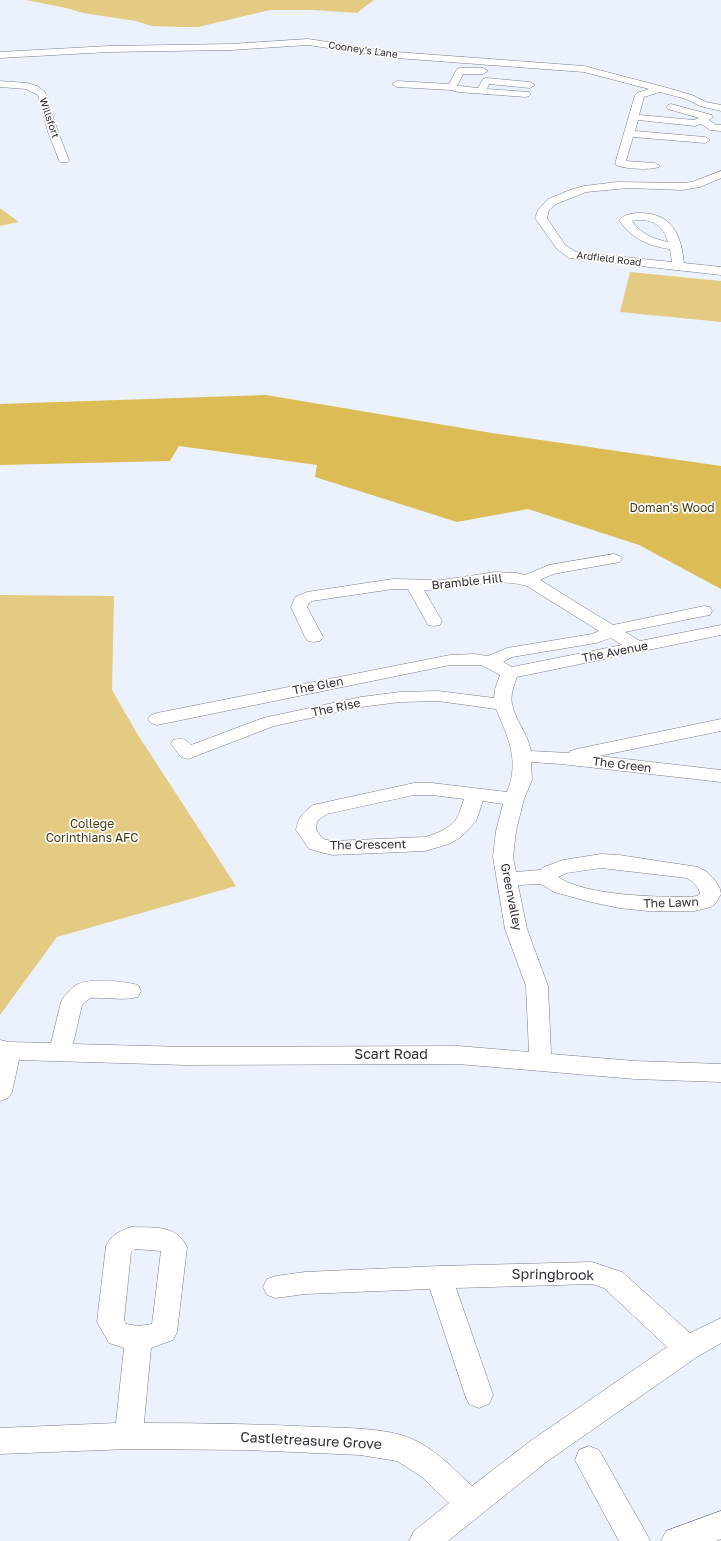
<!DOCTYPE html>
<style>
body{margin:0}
canvas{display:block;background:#ebf1fd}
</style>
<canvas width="721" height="1541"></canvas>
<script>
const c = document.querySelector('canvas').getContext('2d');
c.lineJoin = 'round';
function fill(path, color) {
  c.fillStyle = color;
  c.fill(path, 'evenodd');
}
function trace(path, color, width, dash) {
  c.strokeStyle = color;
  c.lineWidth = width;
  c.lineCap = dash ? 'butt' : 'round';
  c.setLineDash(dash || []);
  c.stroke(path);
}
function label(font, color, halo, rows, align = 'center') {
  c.font = font + ' "Golos Text",sans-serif';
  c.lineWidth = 3.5;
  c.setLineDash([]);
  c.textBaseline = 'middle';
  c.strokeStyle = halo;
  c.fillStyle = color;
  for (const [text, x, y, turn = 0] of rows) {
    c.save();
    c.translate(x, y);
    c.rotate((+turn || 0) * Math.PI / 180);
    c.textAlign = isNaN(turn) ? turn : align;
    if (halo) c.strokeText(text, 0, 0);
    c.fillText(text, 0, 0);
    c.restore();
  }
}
const green = new Path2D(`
 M 26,0 L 374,0 L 357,13 L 313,10 L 270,10 L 198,27 L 179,27 L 151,26 L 136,21 L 83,13 L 66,8 Z
 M 0,208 L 19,222 L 0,226 Z
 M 630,272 L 721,281 L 721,322 L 620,312 Z
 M 0,595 L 114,596 L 112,690 L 138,735 L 236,886 L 57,937 L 0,1015 Z`);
const forest = new Path2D(`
 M 266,395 L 492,433 L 721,466 L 721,589 L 639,545 L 528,509 L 457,522 L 315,477 L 317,465 L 179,446 L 170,461 L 0,465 L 0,404 Z`);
const minor = new Path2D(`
 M 308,39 L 396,52 L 584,66 L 664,87 L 692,95 L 706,102 L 721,105 L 721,111 L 700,106 L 686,99 L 660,92 L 644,97 L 639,115 L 694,120 L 699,118 L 668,109 L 666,107 L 668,105 L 671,104 L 712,115 L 713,117 L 709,120 L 716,125 L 721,125 L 721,131 L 710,130 L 701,124 L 695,126 L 638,120 L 635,131 L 705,137 L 710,140 L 705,143 L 633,137 L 626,161 L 655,163 L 660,166 C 656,171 619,169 615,164 L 635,95 L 637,93 L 649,89 L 584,72 L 396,58 L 308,45 L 231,50 L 109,52 L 0,58 L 0,52 L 109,46 L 231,44 Z
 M 460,68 L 483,68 L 488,71 L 483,74 L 463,74 L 457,86 L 459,86 L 478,88 L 483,79 L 486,78 L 530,82 L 535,85 L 530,88 L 489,84 L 487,89 L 529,92 L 531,94 L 529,96 L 526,97 L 458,92 L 451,90 L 397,87 L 392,84 L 397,81 L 449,84 L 457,69 Z
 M 0,81 L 27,83 L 37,86 L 45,92 L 58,132 L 69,160 L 68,162 L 60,162 L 59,160 L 48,132 L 38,95 L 26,89 L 0,87 Z
 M 721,171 L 721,178 L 700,187 L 682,190 L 628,188 L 586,192 L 556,204 L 549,210 L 547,218 L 565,245 L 576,252 L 672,262 L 670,249 C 648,246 632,239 619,220 C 623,215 633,213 639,213 C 673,213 681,235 684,263 L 721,267 L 721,275 L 569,258 L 557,249 L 535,218 L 538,210 L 548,199 L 570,190 L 584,186 L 617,182 L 682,183 L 692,182 ZM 636,220 C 653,219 663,225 668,242 C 654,239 640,234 632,221 Z
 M 614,554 L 620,556 L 622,559 L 620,562 L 553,574 L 540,580 L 613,625 L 704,606 L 710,607 L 712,611 L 710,615 L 704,616 L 625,632 L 640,641 L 721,625 L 721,635 L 517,677 C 514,685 510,695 512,704 C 515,720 528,734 531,751 L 569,753 L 570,751 L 577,749 L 721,719 L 721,731 L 599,756 L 721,770 L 721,782 L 561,764 L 531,762 L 532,780 L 524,799 L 516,831 L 513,857 L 516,872 L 540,870 L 544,867 L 563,860 L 601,854 L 619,855 L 698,867 L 707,872 L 715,880 L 720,889 L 721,894 L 716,903 L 711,907 L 694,911 L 648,911 L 619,908 L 591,902 L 554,892 L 541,884 L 518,885 L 527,929 L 548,986 L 551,1054 L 635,1061 L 721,1064 L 721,1082 L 635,1079 L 458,1064 L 186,1065 L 19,1060 L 12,1092 L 8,1098 L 0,1101 L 0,1040 L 9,1042 L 51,1043 L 61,1002 C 64,996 71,987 78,984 C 92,978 123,981 138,985 L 141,991 L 138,997 C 123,1001 105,997 90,998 L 82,1005 L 73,1044 L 186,1047 L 458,1046 L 529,1052 L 526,986 L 505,929 L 493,857 L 496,831 L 503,804 L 483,801 L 476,821 L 461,837 L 449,844 L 425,851 L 332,855 L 309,849 L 296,830 C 299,816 302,814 313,805 L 414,783 L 432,783 L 507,792 C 520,761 508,737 496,709 L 438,701 L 400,702 L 361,707 L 274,726 L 188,759 L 181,757 L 171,744 L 173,740 C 182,738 186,739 191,745 L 263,718 L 361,697 L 400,692 L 438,691 L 494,698 L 495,689 L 500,675 L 481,665 L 450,665 L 157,725 L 151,723 L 148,719 L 151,715 L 157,713 L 450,655 L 474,654 L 488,656 L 507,648 L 592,634 L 599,631 L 527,586 C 494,576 459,590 424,590 L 442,621 L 440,625 L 434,626 L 428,625 L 408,589 L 393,589 L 312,601 L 309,603 L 307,607 L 323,637 L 320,641 L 314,642 L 308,641 L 305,637 L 291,607 L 295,597 L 307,592 L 393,579 L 442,580 L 495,572 L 517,573 L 525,575 L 549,565 ZM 611,638 L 622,645 L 512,667 L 503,662 L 512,657 L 596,643 ZM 414,795 L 432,795 L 464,799 C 462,805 460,812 457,818 C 451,828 436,834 425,837 L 332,841 L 323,839 L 316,830 L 317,821 L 327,814 ZM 601,868 L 687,878 C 693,882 699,886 700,894 L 697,896 L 690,897 C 657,897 586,896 558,877 L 567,873 Z
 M 131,1227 C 153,1228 176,1224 187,1247 L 177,1332 L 173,1340 L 151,1348 L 144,1423 C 203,1423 261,1424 320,1427 C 347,1428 385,1428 410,1438 C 434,1448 453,1468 472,1486 L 529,1442 L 667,1347 L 604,1288 L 592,1284 L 456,1288 L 493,1395 L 489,1404 L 479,1408 L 469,1404 L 465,1395 L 430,1289 L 305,1294 L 276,1298 L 267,1295 L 263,1287 L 267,1279 L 276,1276 L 305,1272 L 439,1266 L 592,1262 L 622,1272 L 690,1333 L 721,1318 L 721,1343 L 697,1357 L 549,1460 L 448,1541 L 409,1541 L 414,1531 L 449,1503 L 422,1477 L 397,1461 L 360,1455 L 247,1450 L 129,1449 L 0,1454 L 0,1428 L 116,1423 L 124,1348 L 109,1343 L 97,1322 L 106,1246 C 111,1235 120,1231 131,1227 ZM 135,1249 L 161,1251 L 152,1324 L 139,1326 L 126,1324 L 124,1320 L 131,1252 Z
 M 589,1446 L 599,1450 L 645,1531 L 650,1541 L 619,1541 L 575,1460 L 579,1450 Z
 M 721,1511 L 721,1539 L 716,1541 L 661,1541 L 666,1531 Z`);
const farStreetnames = [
 ["Cooney's Lane",363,50,8],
 ["Willsfort",49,118,71],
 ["Ardfield Road",609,259,7]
];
const parkNames = [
 ["Doman's Wood",672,508],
 ["College",92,824],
 ["Corinthians AFC",92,838]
];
const streetNames = [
 ["Bramble Hill",467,582,-6],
 ["The Avenue",615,652,-11],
 ["The Glen",318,686,-11],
 ["The Rise",336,708,-12],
 ["The Green",622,765,7],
 ["The Crescent",368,845,-1],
 ["Greenvalley",511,897,79],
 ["The Lawn",671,903,-2]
];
const nearStreetnames = [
 ["Scart Road",391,1055],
 ["Springbrook",553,1275,1],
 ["Castletreasure Grove",311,1441,3]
];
fill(green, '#e3cc81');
fill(forest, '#dcbd55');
trace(minor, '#777c87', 1);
fill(minor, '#fff');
label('10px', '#2b2e32', '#fefefe', farStreetnames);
label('12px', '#45390b', '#fefefe', parkNames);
label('12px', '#2b2e32', '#fefefe', streetNames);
label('14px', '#2b2e32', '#fefefe', nearStreetnames);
</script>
